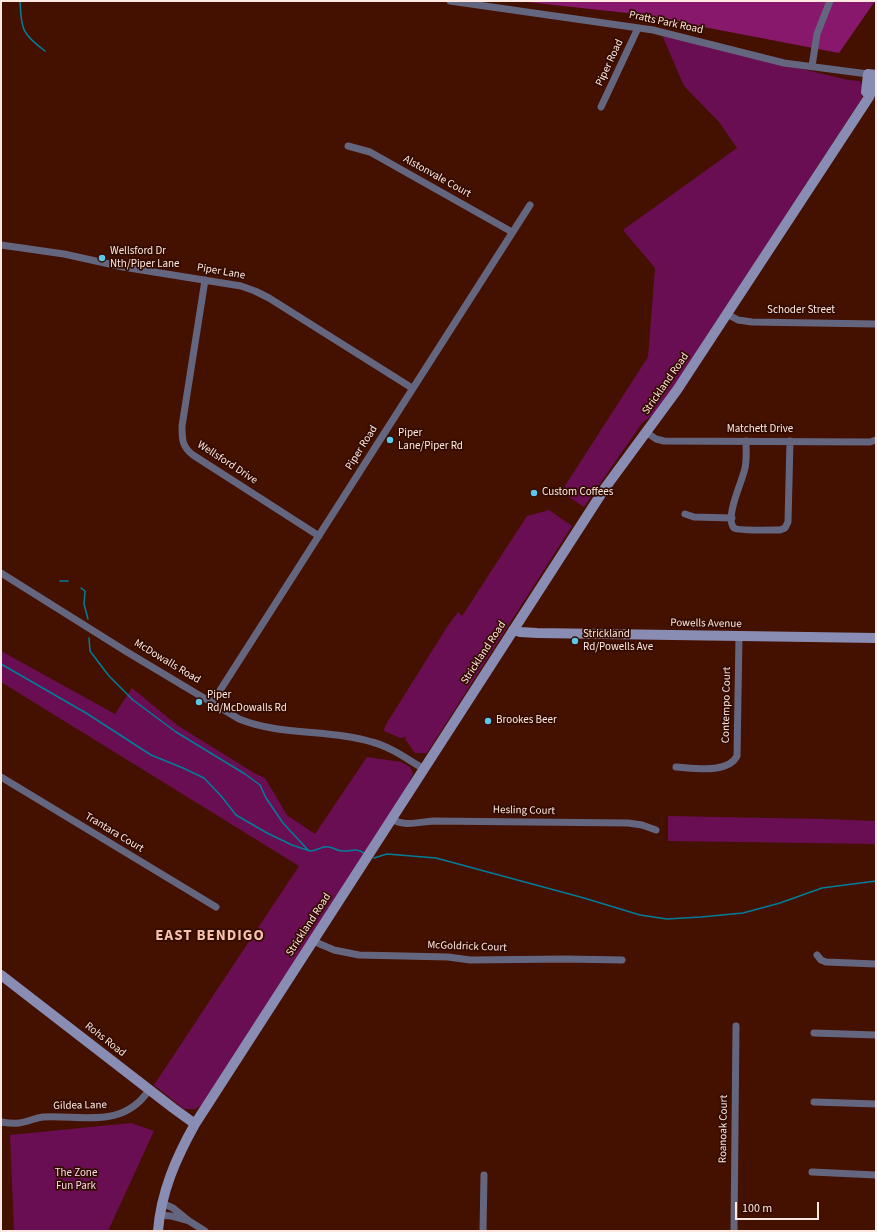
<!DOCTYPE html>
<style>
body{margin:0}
#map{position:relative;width:877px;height:1232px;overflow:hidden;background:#441000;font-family:"Source Sans 3",sans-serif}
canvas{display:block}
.frame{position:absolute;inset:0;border:2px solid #fee8e1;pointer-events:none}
.scale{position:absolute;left:735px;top:1202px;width:84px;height:18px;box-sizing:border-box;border:2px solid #fee8e1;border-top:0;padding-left:5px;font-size:12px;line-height:14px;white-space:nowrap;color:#fee8e1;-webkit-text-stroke:3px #330c00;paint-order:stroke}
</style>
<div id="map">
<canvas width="877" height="1232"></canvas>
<div class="frame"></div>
<div class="scale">100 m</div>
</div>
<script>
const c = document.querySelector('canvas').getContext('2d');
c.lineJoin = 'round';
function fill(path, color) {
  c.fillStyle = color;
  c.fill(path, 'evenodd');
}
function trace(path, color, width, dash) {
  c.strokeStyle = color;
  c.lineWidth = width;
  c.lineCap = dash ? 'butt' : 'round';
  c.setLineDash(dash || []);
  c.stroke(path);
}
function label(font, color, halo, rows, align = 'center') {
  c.font = font + ' "Source Sans 3",sans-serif';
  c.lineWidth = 3.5;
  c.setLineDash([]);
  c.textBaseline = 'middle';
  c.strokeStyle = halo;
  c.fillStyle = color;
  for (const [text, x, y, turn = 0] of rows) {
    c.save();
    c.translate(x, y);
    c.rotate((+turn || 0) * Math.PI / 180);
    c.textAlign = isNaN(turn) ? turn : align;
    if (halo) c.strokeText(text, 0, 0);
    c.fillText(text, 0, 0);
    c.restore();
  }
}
const green = new Path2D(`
 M 662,35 L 848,80 L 860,81 L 863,87 L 862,98 L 657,412 L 642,423 L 584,507 L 561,492 L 648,357 L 655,268 L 623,230 L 737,148 L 719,122 L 684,86 Z
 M 549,510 L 572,526 L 427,753 L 415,753 L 405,739 L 406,737 L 400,738 L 384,731 L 385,726 L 447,627 L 458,612 L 462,616 L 527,516 Z
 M 1,651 L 115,714 L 132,688 L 177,725 L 254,773 L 265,778 L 287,815 L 315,834 L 367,757 L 401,762 L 410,767 L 413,774 L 404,793 L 204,1103 L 196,1109 L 184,1109 L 154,1085 L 299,866 L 1,682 Z
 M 668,816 L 823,819 L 876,821 L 876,844 L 668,841 Z
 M 131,1123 L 154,1131 L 108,1231 L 14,1231 L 10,1135 Z`);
const forest = new Path2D(`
 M 518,1 L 875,1 L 839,53 L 636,14 Z`);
const stream = new Path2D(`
 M 20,1 C 21,29 22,34 45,51
 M 60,581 L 68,581
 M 81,588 L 85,591 L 84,604 L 88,619
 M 89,638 L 90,651 L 109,676 L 133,700 L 176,732 L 245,774 L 260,785 L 266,798 L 283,823 L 309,851 C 316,851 317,849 324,847 C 332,845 335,851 342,851 C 352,852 354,847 364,853
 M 1,664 L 86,713 L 151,755 L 183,768 L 204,778 L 222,797 L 236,815 L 267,833 L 292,845 L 307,850
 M 374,858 L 387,854 L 436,858 L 584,898 L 640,915 L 667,919 L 701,917 L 743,913 L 780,903 L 822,888 L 876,881`);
const street = new Path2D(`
 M 450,1 L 653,30 L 784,63 L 868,74
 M 812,66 L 817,34 L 830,1
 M 601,107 L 638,28
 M 348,146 L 370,152 L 512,232
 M 1,245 L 64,254 L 123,267 L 241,286 L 255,291 L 269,298 L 412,388
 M 205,280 L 182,426 C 182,439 182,447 193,455 L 319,536
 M 727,314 L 738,320 L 752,322 L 876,324
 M 646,432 L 656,439 L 664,441 L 870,442 L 876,440
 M 746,441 C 746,450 747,459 745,468 C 743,480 724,518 734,528 C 738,531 773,530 780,530 L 785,528 L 788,522 L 790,441
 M 685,514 L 694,517 L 732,518
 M 1,573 L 127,652 L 239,719 C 281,736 329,729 372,742 C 391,747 407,759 424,769
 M 212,703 L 530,205
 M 676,767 C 694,768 728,774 737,756 L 739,636
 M 1,777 L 216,907
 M 392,819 C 404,827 419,822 433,821 L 628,823 L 642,825 L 656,830
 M 313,941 L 334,950 L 359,955 L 448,957 L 470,960 L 566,959 L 622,960
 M 817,955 L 821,960 L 826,962 L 876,964
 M 814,1033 L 876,1035
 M 814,1102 L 876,1104
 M 1,1122 C 7,1123 13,1124 19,1123 C 27,1122 35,1118 43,1117 C 83,1115 123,1129 149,1090
 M 812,1172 L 876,1175
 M 162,1203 L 173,1208 L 189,1221 L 205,1231
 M 159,1215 L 171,1216 L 189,1221
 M 483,1231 L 484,1175
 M 734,1231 L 736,1026`);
const secondary = new Path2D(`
 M 866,92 L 868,74 L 876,75
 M 513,630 L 520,632 L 537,633 L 876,638
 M 1,975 L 173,1108 L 195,1124
 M 158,1231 C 161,1192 176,1158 195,1124 L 605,488 L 677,390 L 869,97 L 873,88 L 875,75`);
const markers = [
 [102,258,4,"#5cc7e8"],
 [390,440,4,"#5cc7e8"],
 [534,493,4,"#5cc7e8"],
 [575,641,4,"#5cc7e8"],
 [199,702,4,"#5cc7e8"],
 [488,721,4,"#5cc7e8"]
];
const streetNames = [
 ["Pratts Park Road",666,23,12],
 ["Piper Road",610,63,-65],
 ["Alstonvale Court",437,177,29],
 ["Piper Lane",221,272,10],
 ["Schoder Street",801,311],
 ["Strickland Road",666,384,-55],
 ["Matchett Drive",760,430],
 ["Piper Road",362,448,-58],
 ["Wellsford Drive",227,463,33],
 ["Powells Avenue",706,624,1],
 ["Strickland Road",484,653,-57],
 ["McDowalls Road",167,662,31],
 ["Contempo Court",727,705,-89],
 ["Hesling Court",524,811,1],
 ["Trantara Court",114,833,31],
 ["Strickland Road",309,925,-57],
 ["McGoldrick Court",467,947,2],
 ["Rohs Road",105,1040,38],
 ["Gildea Lane",80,1106,-1],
 ["Roanoak Court",724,1129,-89]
];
const poiNames = [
 ["Wellsford Dr",110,252],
 ["Nth/Piper Lane",110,265],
 ["Piper",398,434],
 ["Lane/Piper Rd",398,447],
 ["Custom Coffees",542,493],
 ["Strickland",583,635],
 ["Rd/Powells Ave",583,648],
 ["Piper",207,696],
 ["Rd/McDowalls Rd",207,709],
 ["Brookes Beer",496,721]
];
const parkNames = [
 ["The Zone",76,1174],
 ["Fun Park",76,1187]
];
const districtNames = [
 ["EAST BENDIGO",210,937]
];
fill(green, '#6a0e53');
fill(forest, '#88186b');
trace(stream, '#007e9a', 1.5);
trace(street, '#64667f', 7);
trace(secondary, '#898cb3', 10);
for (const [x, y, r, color] of markers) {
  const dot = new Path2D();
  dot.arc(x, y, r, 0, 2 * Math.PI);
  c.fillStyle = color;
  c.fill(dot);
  trace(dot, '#330c00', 1.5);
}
label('11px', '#fee8e1', '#330c00', streetNames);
label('11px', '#fee8e1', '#330c00', poiNames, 'left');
label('11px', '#f7d9eb', '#330c00', parkNames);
c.letterSpacing = '1px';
label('bold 15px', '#f7c1ae', '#330c00', districtNames);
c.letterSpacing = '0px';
</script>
